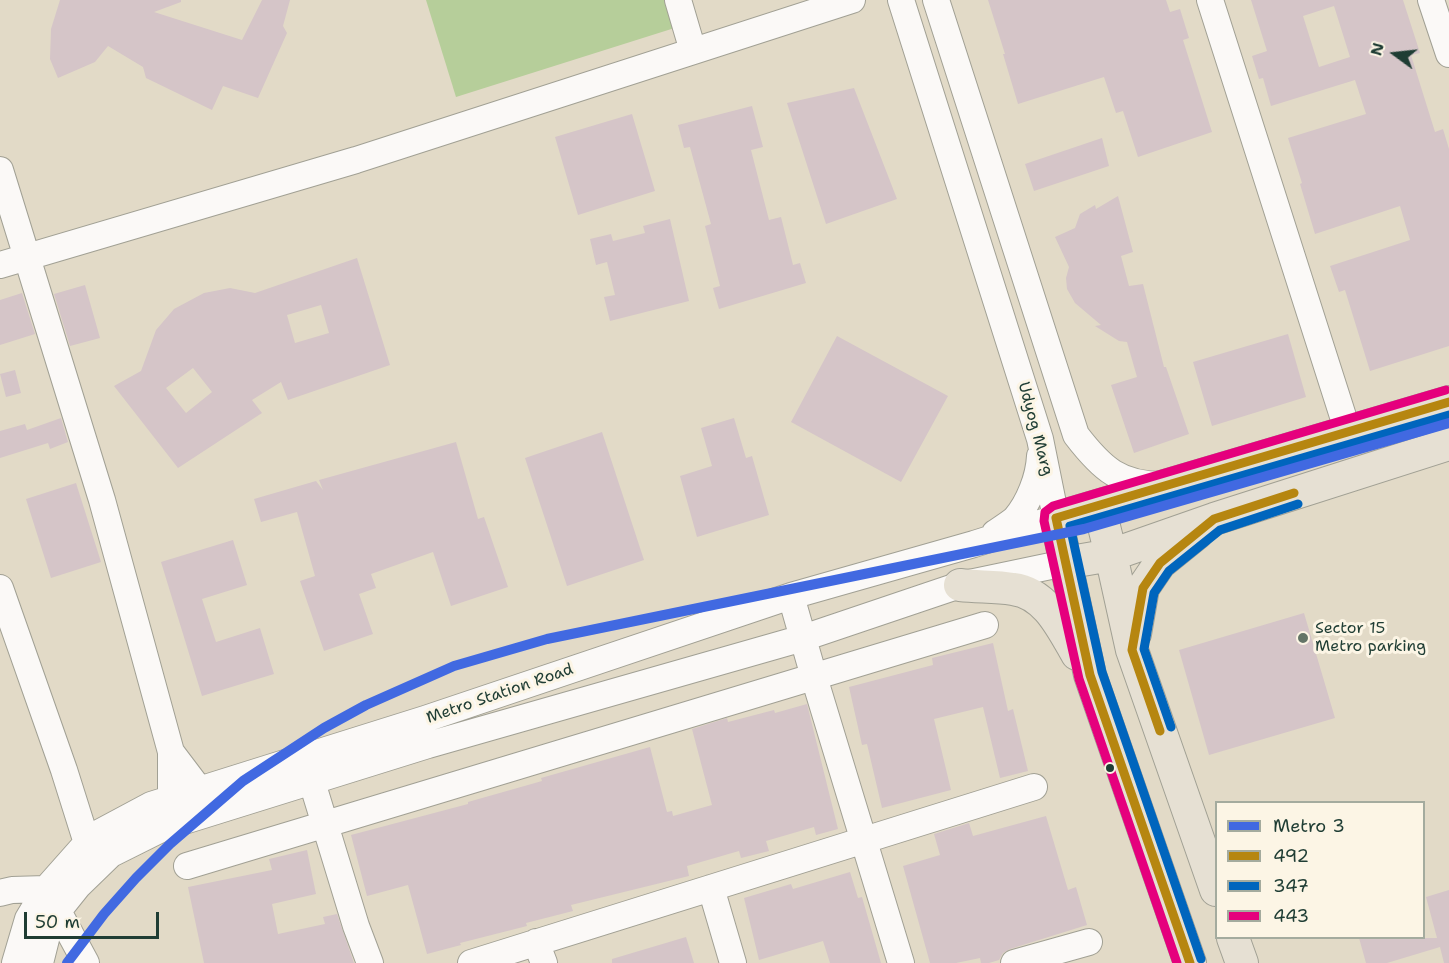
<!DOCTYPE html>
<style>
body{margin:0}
#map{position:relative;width:1449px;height:963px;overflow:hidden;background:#e2dac7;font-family:"Shantell Sans",sans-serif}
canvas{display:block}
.legend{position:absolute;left:1215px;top:801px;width:210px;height:138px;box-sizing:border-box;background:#fcf5e5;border:2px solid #a4ab9e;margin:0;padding:8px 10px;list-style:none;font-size:18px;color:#1f3d34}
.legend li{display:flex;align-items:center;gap:12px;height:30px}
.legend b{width:30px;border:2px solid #a4ab9e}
.north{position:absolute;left:1365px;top:24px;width:60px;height:60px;-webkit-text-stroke:4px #fcf5e5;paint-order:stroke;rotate:285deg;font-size:16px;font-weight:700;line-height:24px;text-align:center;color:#1f3d34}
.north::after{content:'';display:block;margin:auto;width:21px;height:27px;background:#1f3d34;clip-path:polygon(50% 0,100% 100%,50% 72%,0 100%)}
.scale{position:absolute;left:24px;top:912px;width:135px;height:27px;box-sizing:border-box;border:3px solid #1f3d34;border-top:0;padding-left:8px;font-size:18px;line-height:21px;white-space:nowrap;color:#1f3d34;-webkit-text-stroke:4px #fcf5e5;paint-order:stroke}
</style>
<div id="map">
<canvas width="1449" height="963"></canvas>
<ul class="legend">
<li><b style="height:8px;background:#4169e1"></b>Metro 3</li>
<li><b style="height:8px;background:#b68610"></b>492</li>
<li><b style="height:8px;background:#0065bd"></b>347</li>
<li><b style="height:8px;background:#e5007d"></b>443</li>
</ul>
<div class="north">N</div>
<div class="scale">50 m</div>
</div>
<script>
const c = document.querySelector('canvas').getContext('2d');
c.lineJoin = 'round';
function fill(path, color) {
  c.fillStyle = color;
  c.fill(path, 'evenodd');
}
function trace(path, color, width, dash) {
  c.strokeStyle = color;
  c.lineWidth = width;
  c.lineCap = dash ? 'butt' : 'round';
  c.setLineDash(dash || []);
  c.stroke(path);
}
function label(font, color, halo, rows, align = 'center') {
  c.font = font + ' "Shantell Sans",sans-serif';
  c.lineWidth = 6;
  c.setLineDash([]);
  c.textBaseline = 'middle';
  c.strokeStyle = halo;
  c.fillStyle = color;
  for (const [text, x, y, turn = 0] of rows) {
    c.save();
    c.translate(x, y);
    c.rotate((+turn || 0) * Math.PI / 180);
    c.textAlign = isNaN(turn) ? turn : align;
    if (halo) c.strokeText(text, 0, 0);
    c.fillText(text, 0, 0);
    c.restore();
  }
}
const green = new Path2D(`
 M 426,0 L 676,0 L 684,25 L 456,97 Z`);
const building = new Path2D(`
 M 60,0 L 181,0 L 181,2 L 154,12 L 242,40 L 262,0 L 290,0 L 283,26 L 287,33 L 258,98 L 223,86 L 212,110 L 146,78 L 143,67 L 108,46 L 95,62 L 58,78 L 50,59 L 51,29 Z
 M 988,0 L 1166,0 L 1170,12 L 1180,9 L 1189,38 L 1183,40 L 1212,132 L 1138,157 L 1123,111 L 1116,113 L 1104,77 L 1018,104 L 1003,54 L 1005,54 Z
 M 1251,0 L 1403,0 L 1420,53 L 1411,55 L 1435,132 L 1443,129 L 1449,149 L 1449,346 L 1370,371 L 1345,290 L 1339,292 L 1330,266 L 1410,240 L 1400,206 L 1315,234 L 1300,184 L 1302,183 L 1288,138 L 1366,114 L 1355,80 L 1271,106 L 1263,78 L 1259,79 L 1252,56 L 1267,51 ZM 1334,6 L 1350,57 L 1319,67 L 1303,16 Z
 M 854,88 L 897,199 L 826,224 L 787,103 Z
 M 752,106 L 763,147 L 751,150 L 769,220 L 781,217 L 793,265 L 800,263 L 806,283 L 719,309 L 713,288 L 720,286 L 705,226 L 711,224 L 690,147 L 684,148 L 678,125 Z
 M 632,114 L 655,191 L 578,215 L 555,137 Z
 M 1102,138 L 1109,166 L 1034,191 L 1025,164 Z
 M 1118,196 L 1133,252 L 1121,256 L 1129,286 L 1143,284 L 1164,367 L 1166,367 L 1189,434 L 1134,453 L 1111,385 L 1137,377 L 1127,342 L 1119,341 L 1095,326 L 1101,325 L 1075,303 L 1067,289 L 1066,278 L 1069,267 L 1055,237 L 1075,228 L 1080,214 L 1095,205 L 1096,209 Z
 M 670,219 L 689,301 L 610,321 L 604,297 L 615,295 L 607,262 L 596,265 L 590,239 L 611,234 L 613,241 L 645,233 L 643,226 Z
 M 357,258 L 390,365 L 288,400 L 281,382 L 252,400 L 262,413 L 178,468 L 114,386 L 141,371 L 156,330 L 174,309 L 204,293 L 230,288 L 255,293 ZM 321,305 L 329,333 L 295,343 L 287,315 ZM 193,368 L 212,392 L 186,413 L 166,388 Z
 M 85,285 L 100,338 L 70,346 L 54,294 Z
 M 22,293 L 35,334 L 0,345 L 0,300 Z
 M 1288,334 L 1306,397 L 1212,426 L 1193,362 Z
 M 837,336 L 948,396 L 901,482 L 791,422 Z
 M 15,370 L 21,393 L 6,397 L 0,374 Z
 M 61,418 L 68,442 L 50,449 L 48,443 L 0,458 L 0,431 L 25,424 L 27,430 Z
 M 734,418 L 746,458 L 752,456 L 769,515 L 697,537 L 680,476 L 712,466 L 701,428 Z
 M 602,432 L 644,560 L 567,586 L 525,458 Z
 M 456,442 L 478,519 L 484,517 L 508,587 L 451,606 L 433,552 L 371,574 L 376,588 L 359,594 L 373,634 L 324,651 L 300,581 L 315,576 L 297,512 L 261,522 L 254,499 L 316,481 L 323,490 L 319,480 Z
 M 76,483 L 101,562 L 51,578 L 26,499 Z
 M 233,540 L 247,585 L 202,599 L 216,642 L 260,628 L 274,674 L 202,696 L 161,562 Z
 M 1304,613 L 1335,718 L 1209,755 L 1179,650 Z
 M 993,643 L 1008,711 L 1013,709 L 1028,771 L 1000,778 L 983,707 L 934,719 L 951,790 L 882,808 L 867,744 L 862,745 L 849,687 L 933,665 L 932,658 Z
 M 807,704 L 838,829 L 816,835 L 814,827 L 766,841 L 769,851 L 741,858 L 739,851 L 687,866 L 689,876 L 571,905 L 573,911 L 526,923 L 527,926 L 460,943 L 461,945 L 427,954 L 408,885 L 367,896 L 351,835 L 468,804 L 468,802 L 542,781 L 541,778 L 650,747 L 667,812 L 672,811 L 673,816 L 712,805 L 692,729 L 727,718 L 728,722 L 774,710 L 775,713 Z
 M 1046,816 L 1068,890 L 1076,887 L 1087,925 L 1010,949 L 1003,953 L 999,960 L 989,963 L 981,963 L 980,958 L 956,963 L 930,963 L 903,866 L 940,855 L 934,834 L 969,823 L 973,836 Z
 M 307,850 L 316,894 L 272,904 L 278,934 L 325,924 L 323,917 L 337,914 L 354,963 L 204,963 L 188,887 L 272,870 L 269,859 Z
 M 850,872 L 858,898 L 862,897 L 881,963 L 830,963 L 823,941 L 759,960 L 744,898 L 791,884 L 793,889 Z
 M 1449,890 L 1449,963 L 1444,963 L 1440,947 L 1387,963 L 1366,963 L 1359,938 L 1437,938 L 1426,897 Z
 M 686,937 L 694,963 L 612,963 L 612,959 Z`);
const minor = new Path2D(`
 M 678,0 L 693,51
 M 936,0 L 1076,435 C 1102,469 1120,485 1163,485
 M 1210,0 L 1348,432
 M 1431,0 L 1449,54
 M 0,170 L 102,500 L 171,752
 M 0,265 L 356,160 L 852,0
 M 995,533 C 1001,529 1009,524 1015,519 C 1029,503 1039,477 1040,456
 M 0,588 L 64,770 L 87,843
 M 791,596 L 814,677 L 901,963
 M 312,782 L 356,926 L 370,963
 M 171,799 L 171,752 L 199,789
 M 187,866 L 985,625
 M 711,888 L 733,963
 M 0,893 L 12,890 L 46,889 L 86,963
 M 536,942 L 544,963
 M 15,963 L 28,919 L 46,889 L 93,836 L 151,805 L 425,719 L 791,596 L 974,544 L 1056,518 L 1040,439 L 901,0
 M 40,963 L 49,927 L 58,911 L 78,886 L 111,854 L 165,827 L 428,745 L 803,638 L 960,585 L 1065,563
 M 471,963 L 1034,787
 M 1014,963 L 1089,942`);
const major = new Path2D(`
 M 1099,506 L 1111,555 L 1132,650 L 1216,890
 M 1065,563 L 1111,555 L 1214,519 L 1449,444
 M 960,585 C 978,587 996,586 1013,589 C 1046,593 1062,628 1077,654
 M 1135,634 L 1143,588 L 1160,563 L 1197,533
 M 1233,938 L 1242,963
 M 1190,963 L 1090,675 L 1056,518 L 1449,402`);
const bus1 = new Path2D(`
 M 1160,731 L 1132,650 L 1143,588 L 1160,563 L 1214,519 L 1294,493
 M 1190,963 L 1090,675 L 1056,518 L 1449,402`);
const bus2 = new Path2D(`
 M 1171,727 L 1144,649 L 1154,593 L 1169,571 L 1220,530 L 1298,504
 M 1201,959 L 1102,672 L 1070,526 L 1449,415`);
const bus3 = new Path2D(`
 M 1177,963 L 1079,679 L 1044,521 L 1045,512 L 1053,506 L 1446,390`);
const metro1 = new Path2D(`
 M 67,963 L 104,914 L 136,878 L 170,844 L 243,781 L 324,728 L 366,705 L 454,666 L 547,639 L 1084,529 L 1449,423`);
const markers = [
 [1303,638,6,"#637467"],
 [1110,768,5,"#1f3d34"]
];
const streetNames = [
 ["Udyog Marg",1035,429,75],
 ["Metro Station Road",500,694,-19]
];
const poiNames = [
 ["Sector 15",1315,629],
 ["Metro parking",1315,647]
];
fill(green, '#b6ce9a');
fill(building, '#d5c5c8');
trace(minor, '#a1a094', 28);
trace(major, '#a1a094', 34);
trace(minor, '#fbf9f7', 26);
trace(major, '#e6e0d3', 32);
trace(bus1, '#b68610', 9);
trace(bus2, '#0065bd', 9);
trace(bus3, '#e5007d', 9);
trace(metro1, '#4169e1', 10);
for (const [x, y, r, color] of markers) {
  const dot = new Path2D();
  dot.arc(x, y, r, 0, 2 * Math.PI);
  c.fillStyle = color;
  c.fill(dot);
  trace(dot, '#fcf5e5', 2);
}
label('16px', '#1f3d34', '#fcf5e5', streetNames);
label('16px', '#1f3d34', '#fcf5e5', poiNames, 'left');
</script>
